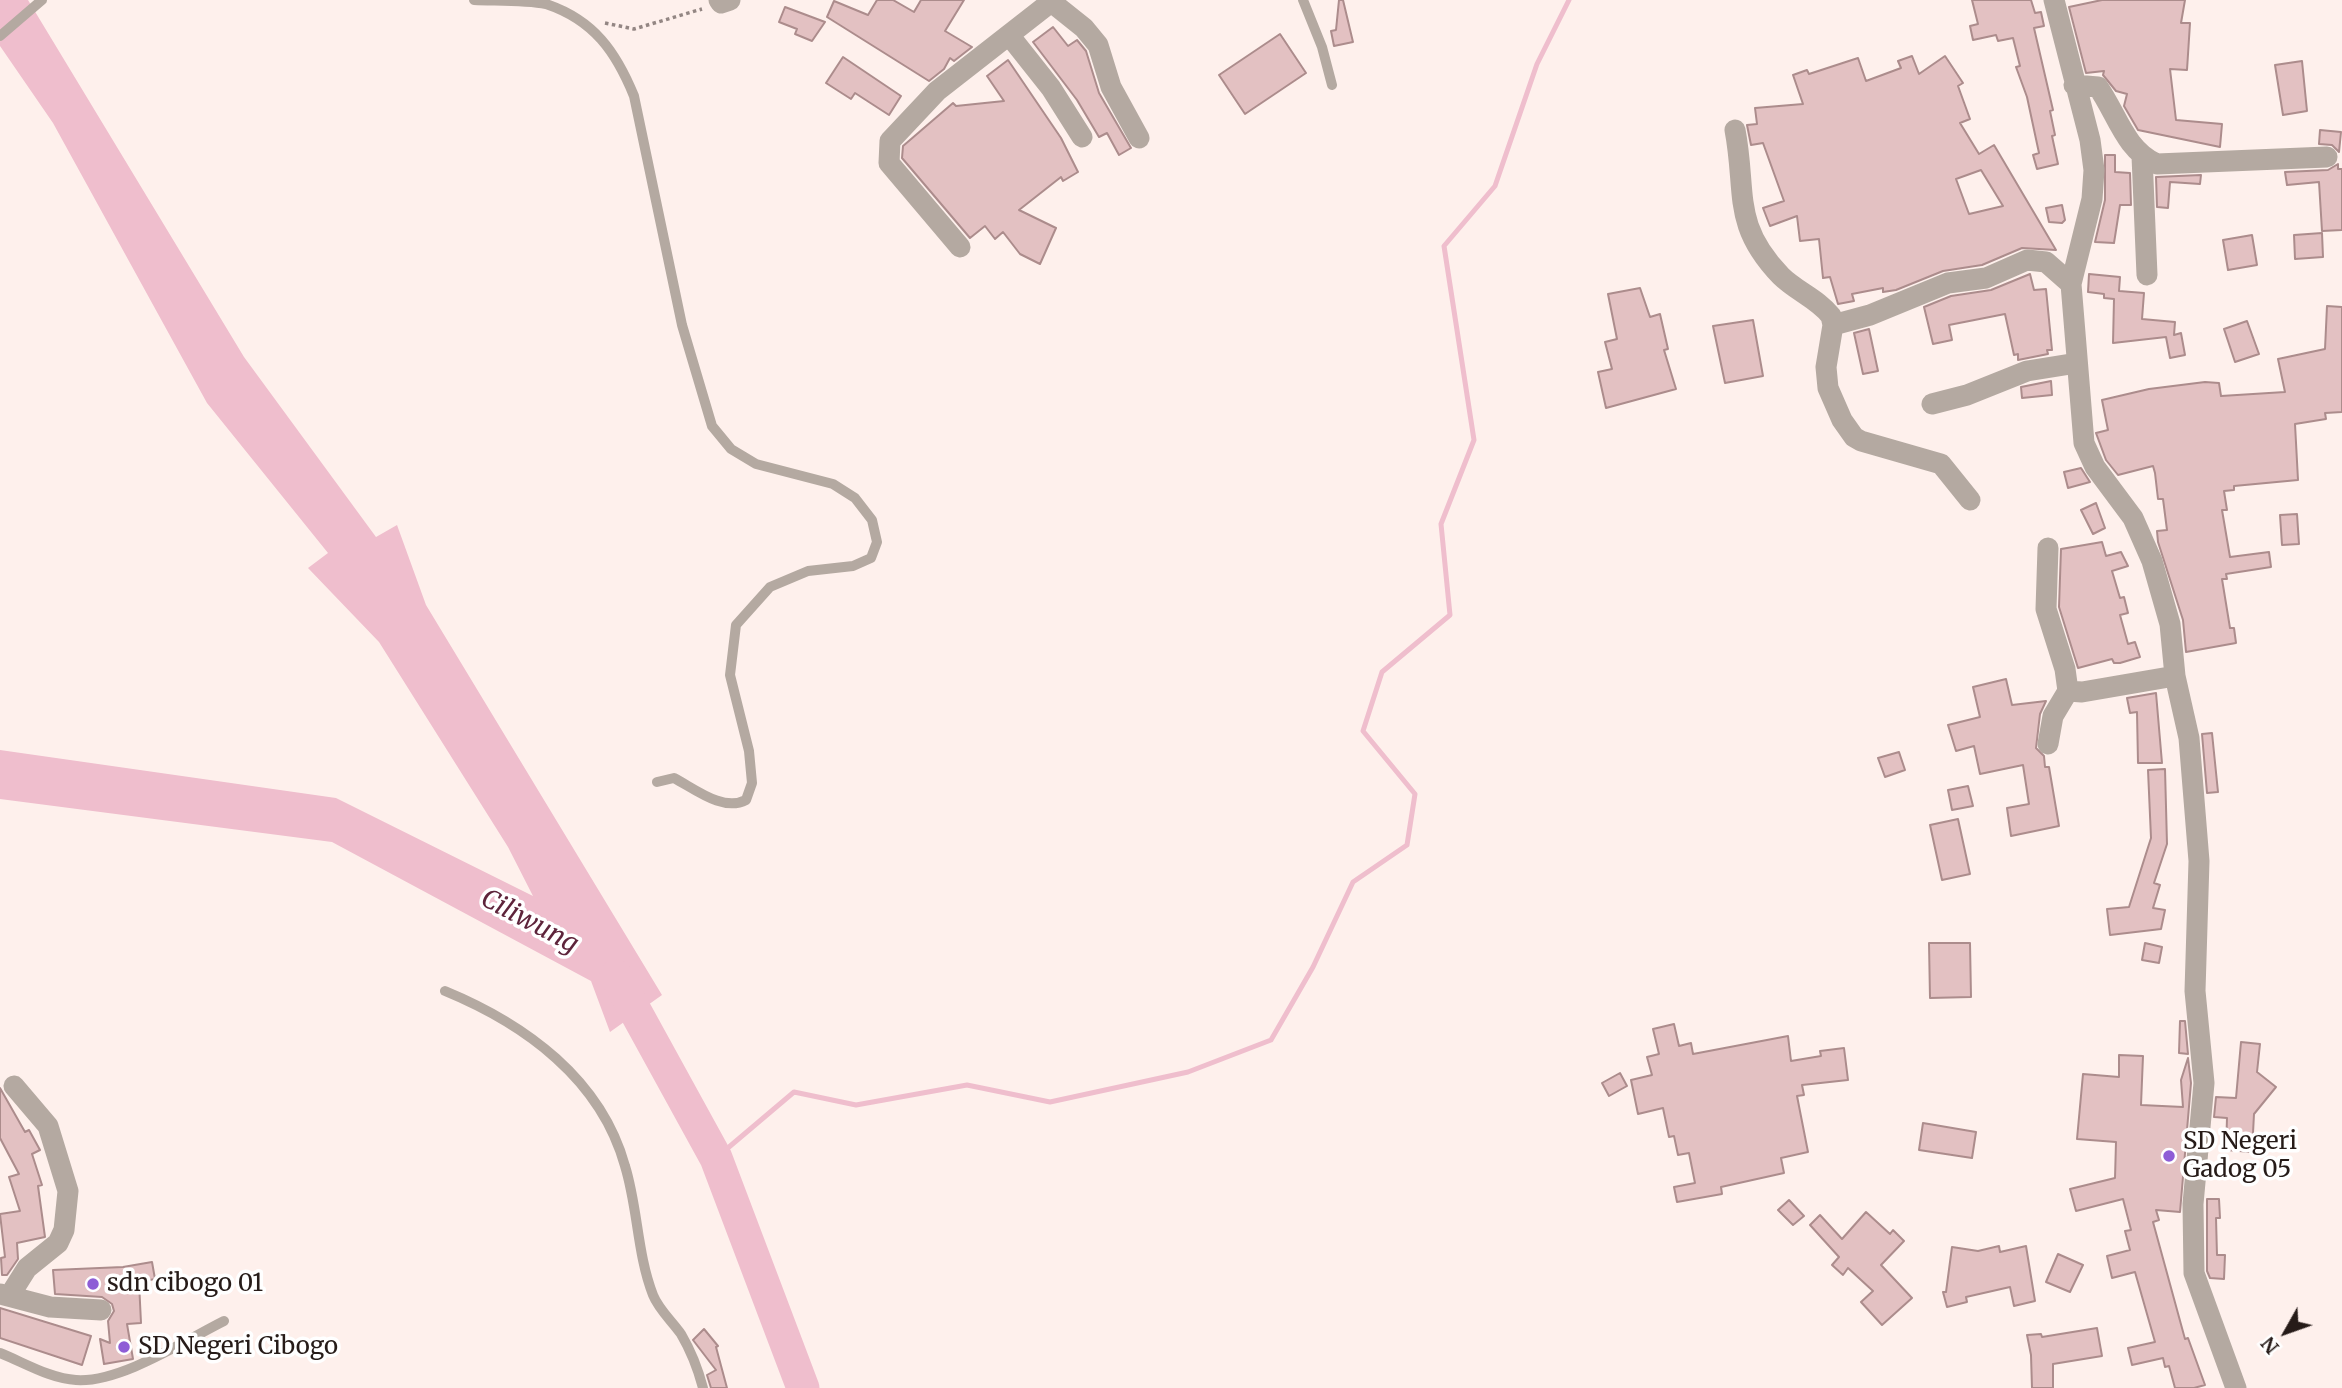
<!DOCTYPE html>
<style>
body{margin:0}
#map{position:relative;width:2342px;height:1388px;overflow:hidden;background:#fef0ec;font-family:Merriweather,serif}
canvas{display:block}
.north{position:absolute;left:2251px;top:1297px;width:70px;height:70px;-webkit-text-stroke:5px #fff;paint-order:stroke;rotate:230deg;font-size:19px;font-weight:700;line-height:28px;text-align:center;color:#261b18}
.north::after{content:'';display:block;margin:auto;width:24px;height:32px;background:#261b18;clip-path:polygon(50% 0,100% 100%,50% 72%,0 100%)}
</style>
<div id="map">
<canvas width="2342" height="1388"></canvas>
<div class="north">N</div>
</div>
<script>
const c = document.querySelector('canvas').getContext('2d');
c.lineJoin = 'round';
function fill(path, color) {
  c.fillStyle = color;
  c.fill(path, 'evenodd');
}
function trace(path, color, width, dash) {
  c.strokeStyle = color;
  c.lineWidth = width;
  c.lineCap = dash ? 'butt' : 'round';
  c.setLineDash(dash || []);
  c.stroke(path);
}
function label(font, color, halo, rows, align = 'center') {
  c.font = font + ' Merriweather,serif';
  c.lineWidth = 7;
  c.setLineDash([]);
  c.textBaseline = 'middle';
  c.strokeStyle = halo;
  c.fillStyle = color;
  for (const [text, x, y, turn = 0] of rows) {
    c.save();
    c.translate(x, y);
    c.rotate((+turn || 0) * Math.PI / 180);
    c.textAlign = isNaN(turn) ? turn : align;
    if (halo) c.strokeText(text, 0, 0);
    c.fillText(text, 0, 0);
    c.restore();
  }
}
const water = new Path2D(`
 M 0,0 L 28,0 L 244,357 L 376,537 L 397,525 L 426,605 L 662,995 L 610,1032 L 591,981 L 332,842 L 0,799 L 0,750 L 336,798 L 533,896 L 508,847 L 379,642 L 308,568 L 328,553 L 207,403 L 53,123 L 0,46 Z`);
const stream = new Path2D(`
 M 716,1158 L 794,1092 L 856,1105 L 967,1085 L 1050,1102 L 1188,1072 L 1271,1040 L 1313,967 L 1353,882 L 1407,845 L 1415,794 L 1363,731 L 1382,672 L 1450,615 L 1441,524 L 1474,440 L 1444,246 L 1495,186 L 1537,64 L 1569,0`);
const river = new Path2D(`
 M 616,976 L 716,1158 L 803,1388`);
const building = new Path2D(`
 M 877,0 L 893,0 L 914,12 L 921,0 L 964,0 L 945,31 L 972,47 L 954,61 L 950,58 L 944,69 L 929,81 L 827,17 L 834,1 L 868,15 Z
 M 1339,0 L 1343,0 L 1353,42 L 1334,46 L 1331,31 L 1336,30 Z
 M 1972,0 L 2031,0 L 2035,13 L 2041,12 L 2044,26 L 2034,28 L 2053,110 L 2050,111 L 2055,135 L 2052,136 L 2058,164 L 2037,169 L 2033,155 L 2039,153 L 2027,97 L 2016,67 L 2020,66 L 2013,38 L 1998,41 L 1996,35 L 1973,40 L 1970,26 L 1978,24 Z
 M 2102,0 L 2185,0 L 2181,23 L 2190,23 L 2187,70 L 2170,69 L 2176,120 L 2222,124 L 2220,147 L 2138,130 L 2124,106 L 2127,94 L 2116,91 L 2103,75 L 2104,71 L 2086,73 L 2069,7 Z
 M 785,7 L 825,22 L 812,41 L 795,34 L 797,29 L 779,22 Z
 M 1053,27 L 1068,46 L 1077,40 L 1086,51 L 1099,93 L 1131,148 L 1119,155 L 1107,133 L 1099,137 L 1077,100 L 1033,42 Z
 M 1280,34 L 1306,73 L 1245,114 L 1219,75 Z
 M 1912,56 L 1919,74 L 1945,56 L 1963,83 L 1958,86 L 1970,119 L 1960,123 L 1979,154 L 1994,145 L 2056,250 L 2022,248 L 1982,265 L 1943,271 L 1896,290 L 1883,292 L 1883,288 L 1852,294 L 1854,301 L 1838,304 L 1830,277 L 1823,278 L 1819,239 L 1800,241 L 1797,216 L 1770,226 L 1763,208 L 1784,201 L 1763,143 L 1751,145 L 1747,125 L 1757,124 L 1755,108 L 1803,104 L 1793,75 L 1807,70 L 1809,74 L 1858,58 L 1866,81 L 1901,68 L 1898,61 ZM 1981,170 L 2003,206 L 1969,214 L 1956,179 Z
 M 843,57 L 901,96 L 889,115 L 855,93 L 851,99 L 826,83 Z
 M 1008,60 L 1061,138 L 1078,172 L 1063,181 L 1061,177 L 1019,210 L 1056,228 L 1040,264 L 1020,254 L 1003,232 L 995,239 L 985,226 L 970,238 L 902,158 L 903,146 L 953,103 L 956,106 L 1004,101 L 987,76 Z
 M 2302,61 L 2307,111 L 2283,115 L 2275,65 Z
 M 2320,130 L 2341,132 L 2339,152 L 2332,145 L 2319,144 Z
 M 2105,155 L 2115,155 L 2115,172 L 2130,173 L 2131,205 L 2120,205 L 2114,243 L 2095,242 L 2105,200 Z
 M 2338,164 L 2338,169 L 2342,169 L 2342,230 L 2322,231 L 2319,182 L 2287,185 L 2285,172 L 2328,170 Z
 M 2201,175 L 2200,184 L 2170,182 L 2168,208 L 2157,207 L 2156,177 Z
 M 2062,205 L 2065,220 L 2062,223 L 2049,222 L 2046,208 Z
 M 2322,233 L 2323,257 L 2295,259 L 2294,235 Z
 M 2252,235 L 2257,265 L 2228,270 L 2223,240 Z
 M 2030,274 L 2034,290 L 2046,289 L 2052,350 L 2047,350 L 2048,354 L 2018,360 L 2018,354 L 2014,355 L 2005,314 L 1949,325 L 1952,340 L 1933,344 L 1924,307 L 1951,296 L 1991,290 Z
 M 2089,274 L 2120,277 L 2119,291 L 2144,293 L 2142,319 L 2175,322 L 2174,335 L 2181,333 L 2185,355 L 2170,358 L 2166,337 L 2113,343 L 2114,299 L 2104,298 L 2104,294 L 2088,292 Z
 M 1640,288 L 1650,317 L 1660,314 L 1668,349 L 1664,350 L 1676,389 L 1606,408 L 1598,372 L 1612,369 L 1605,342 L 1617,339 L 1608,294 Z
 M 2327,306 L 2342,307 L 2342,412 L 2325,413 L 2326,419 L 2295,424 L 2298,480 L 2234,486 L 2234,490 L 2224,491 L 2227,510 L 2222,510 L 2230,557 L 2269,552 L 2271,567 L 2226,574 L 2227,579 L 2222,579 L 2230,628 L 2234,628 L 2236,643 L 2186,652 L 2183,620 L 2158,542 L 2157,531 L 2167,530 L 2163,499 L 2158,499 L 2155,473 L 2153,466 L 2118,475 L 2106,460 L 2096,433 L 2108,430 L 2102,400 L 2149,389 L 2205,382 L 2219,383 L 2221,396 L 2285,392 L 2278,359 L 2325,349 Z
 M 1753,320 L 1763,376 L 1725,383 L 1713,326 Z
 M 2247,321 L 2259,354 L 2235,362 L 2224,329 Z
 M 1869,329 L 1878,371 L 1863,374 L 1854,333 Z
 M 2051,381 L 2052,395 L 2022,398 L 2021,387 Z
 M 2081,468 L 2090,482 L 2068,488 L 2064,472 Z
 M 2096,503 L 2105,528 L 2093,534 L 2081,510 Z
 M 2297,514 L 2299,544 L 2282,545 L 2280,515 Z
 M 2102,542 L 2106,556 L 2121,552 L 2128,566 L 2112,571 L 2120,598 L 2124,597 L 2128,613 L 2120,615 L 2128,644 L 2135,642 L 2140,657 L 2120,663 L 2114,663 L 2112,659 L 2078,668 L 2059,607 L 2061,549 Z
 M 2006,679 L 2012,705 L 2046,701 L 2040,714 L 2036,748 L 2044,756 L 2045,767 L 2049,767 L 2059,826 L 2011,836 L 2007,808 L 2029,804 L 2023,765 L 1980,774 L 1974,746 L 1956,751 L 1948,725 L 1980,717 L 1973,687 Z
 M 2156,693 L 2162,763 L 2138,763 L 2137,712 L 2130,713 L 2127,698 Z
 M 2212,733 L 2218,792 L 2207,793 L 2202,734 Z
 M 1899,752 L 1905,770 L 1885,777 L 1878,758 Z
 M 2165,769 L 2167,844 L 2154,883 L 2160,885 L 2153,908 L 2165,910 L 2161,929 L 2110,935 L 2107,909 L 2129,907 L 2151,838 L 2148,770 Z
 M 1968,786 L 1973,806 L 1952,810 L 1948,790 Z
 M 1958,819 L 1970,874 L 1942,880 L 1930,825 Z
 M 1929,943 L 1970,943 L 1971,997 L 1930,998 Z
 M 2145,943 L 2162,947 L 2159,963 L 2142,960 Z
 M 2180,1021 L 2185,1021 L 2188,1054 L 2179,1053 Z
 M 1674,1024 L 1679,1046 L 1691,1043 L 1693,1054 L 1788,1036 L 1791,1061 L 1821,1056 L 1820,1051 L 1844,1048 L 1848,1080 L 1802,1085 L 1804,1095 L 1797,1096 L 1808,1152 L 1781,1158 L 1784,1173 L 1721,1187 L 1722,1194 L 1677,1202 L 1674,1187 L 1695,1183 L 1689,1153 L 1678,1155 L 1674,1136 L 1669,1137 L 1663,1108 L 1638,1114 L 1631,1080 L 1652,1075 L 1647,1057 L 1659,1054 L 1653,1029 Z
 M 2241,1042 L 2260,1044 L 2257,1072 L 2276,1087 L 2254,1114 L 2252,1152 L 2226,1150 L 2227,1118 L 2214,1117 L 2216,1097 L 2236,1098 Z
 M 2119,1055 L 2143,1056 L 2141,1105 L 2183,1107 L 2181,1080 L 2188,1058 L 2191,1083 L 2180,1212 L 2156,1210 L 2159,1220 L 2153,1222 L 2185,1339 L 2188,1338 L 2205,1385 L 2194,1388 L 2175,1388 L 2169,1366 L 2165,1367 L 2163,1358 L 2132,1365 L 2128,1348 L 2155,1342 L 2135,1272 L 2112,1278 L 2107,1256 L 2130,1250 L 2125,1231 L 2131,1230 L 2123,1199 L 2076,1211 L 2070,1189 L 2115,1178 L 2116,1142 L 2077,1139 L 2083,1074 L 2119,1077 Z
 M 1620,1073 L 1627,1086 L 1609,1096 L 1602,1083 Z
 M 0,1088 L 25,1132 L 29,1130 L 40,1150 L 32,1154 L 42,1185 L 38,1186 L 45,1237 L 17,1243 L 18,1259 L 7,1275 L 2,1275 L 1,1258 L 5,1257 L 0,1214 L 20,1211 L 9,1177 L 19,1174 L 0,1138 Z
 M 1923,1123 L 1976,1132 L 1972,1158 L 1919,1150 Z
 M 2207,1199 L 2219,1199 L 2220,1218 L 2216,1218 L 2217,1255 L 2225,1255 L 2224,1279 L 2210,1278 L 2207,1271 Z
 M 1789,1200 L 1804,1216 L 1793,1225 L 1778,1210 Z
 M 1866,1212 L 1890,1234 L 1893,1230 L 1904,1241 L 1881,1265 L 1912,1298 L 1882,1325 L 1861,1302 L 1873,1291 L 1848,1268 L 1843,1275 L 1832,1265 L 1839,1257 L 1810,1225 L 1820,1215 L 1842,1239 Z
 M 1999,1246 L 2000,1252 L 2026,1246 L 2035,1301 L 2014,1306 L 2010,1287 L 1966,1297 L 1967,1302 L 1947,1307 L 1943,1292 L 1946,1292 L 1952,1247 L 1978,1251 Z
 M 2058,1254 L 2083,1265 L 2070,1292 L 2046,1282 Z
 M 152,1262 L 155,1279 L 139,1282 L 141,1323 L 127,1324 L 133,1359 L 104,1364 L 100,1339 L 110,1343 L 108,1321 L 114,1311 L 112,1304 L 102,1297 L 55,1294 L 53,1270 L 123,1267 Z
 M 0,1308 L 91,1336 L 82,1365 L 0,1338 Z
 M 2097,1328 L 2102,1356 L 2053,1364 L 2053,1388 L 2032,1388 L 2031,1355 L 2027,1335 L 2041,1334 L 2042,1337 Z
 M 704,1329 L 718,1346 L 716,1347 L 727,1388 L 711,1388 L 707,1375 L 716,1370 L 693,1340 Z`);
const path = new Path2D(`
 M 605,23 L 634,29 L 702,9`);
const lane = new Path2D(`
 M 474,0 C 496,1 525,0 546,4 C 594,20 616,52 634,96 L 682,325 L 712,426 L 731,449 L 756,464 L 833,484 L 855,498 L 872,520 L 877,542 L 871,558 L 853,566 L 808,571 L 770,587 L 736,625 L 730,675 L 749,751 L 752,783 L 746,800 C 723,812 695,789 674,778 L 657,782
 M 1303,0 L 1322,47 L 1332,85
 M 0,36 L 42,0
 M 445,991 C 525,1024 601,1079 625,1166 C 638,1208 637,1254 653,1295 C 659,1310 672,1321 681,1334 C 691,1351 698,1369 703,1388
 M 0,1353 C 23,1362 51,1379 76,1380 C 120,1383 184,1341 224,1321`);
const street = new Path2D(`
 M 719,0 L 721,3 L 730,0
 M 1049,0 L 1084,28 L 1098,45 L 1111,87 L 1139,138
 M 2054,0 L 2090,140 L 2094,170 L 2092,199 L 2071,284 L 2084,443 L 2095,467 L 2133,518 L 2152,561 L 2170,624 L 2175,676 L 2189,738 L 2199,861 L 2195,991 L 2204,1083 L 2193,1204 L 2194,1273 L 2236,1388
 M 1009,35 L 1051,88 L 1082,137
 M 2074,85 L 2098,87 C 2117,114 2125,150 2157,164 L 2327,157
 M 1735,130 C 1747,193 1731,224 1781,276 C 1796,291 1818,299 1831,316 L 1833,325 L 1826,367 L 1828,388 L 1842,420 L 1854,437 L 1861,441 L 1941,464 L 1970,500
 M 2142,156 L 2147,275
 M 960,247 L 889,163 L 890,141 L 937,91 L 1051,2
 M 1833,325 L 1870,315 L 1948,283 L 1986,278 L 2027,260 L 2046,262 L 2071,284
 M 1932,404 L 1967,395 L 2027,371 L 2077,363
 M 2048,548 L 2046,609 L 2065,669 L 2068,691 L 2082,692 L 2175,676
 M 2048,744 L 2053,716 L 2068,691
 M 0,1294 L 50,1307 L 101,1310
 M 10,1295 L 27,1268 L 58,1243 L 64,1230 L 68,1191 L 48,1126 L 14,1086`);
const markers = [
 [2169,1156,7,"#8e5dd6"],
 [93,1284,7,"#8e5dd6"],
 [124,1347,7,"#8e5dd6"]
];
const poiNames = [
 ["SD Negeri",2183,1142],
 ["Gadog 05",2183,1170],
 ["sdn cibogo 01",107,1284],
 ["SD Negeri Cibogo",138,1347]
];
const waterNames = [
 ["Ciliwung",529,922,28]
];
fill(water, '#efbecd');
trace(stream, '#efbecd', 5);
trace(river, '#efbecd', 33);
fill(building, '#e3c1c2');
trace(building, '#ac8c8c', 2);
trace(path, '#938683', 3.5, [3.5, 3.5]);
trace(lane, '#b4a9a1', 10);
trace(street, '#b4a9a1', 21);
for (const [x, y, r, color] of markers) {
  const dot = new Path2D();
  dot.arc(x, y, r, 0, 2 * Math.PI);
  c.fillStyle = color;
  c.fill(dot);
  trace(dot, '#fff', 2.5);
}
label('24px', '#261b18', '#fff', poiNames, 'left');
label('italic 26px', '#5e243b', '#fff', waterNames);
</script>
